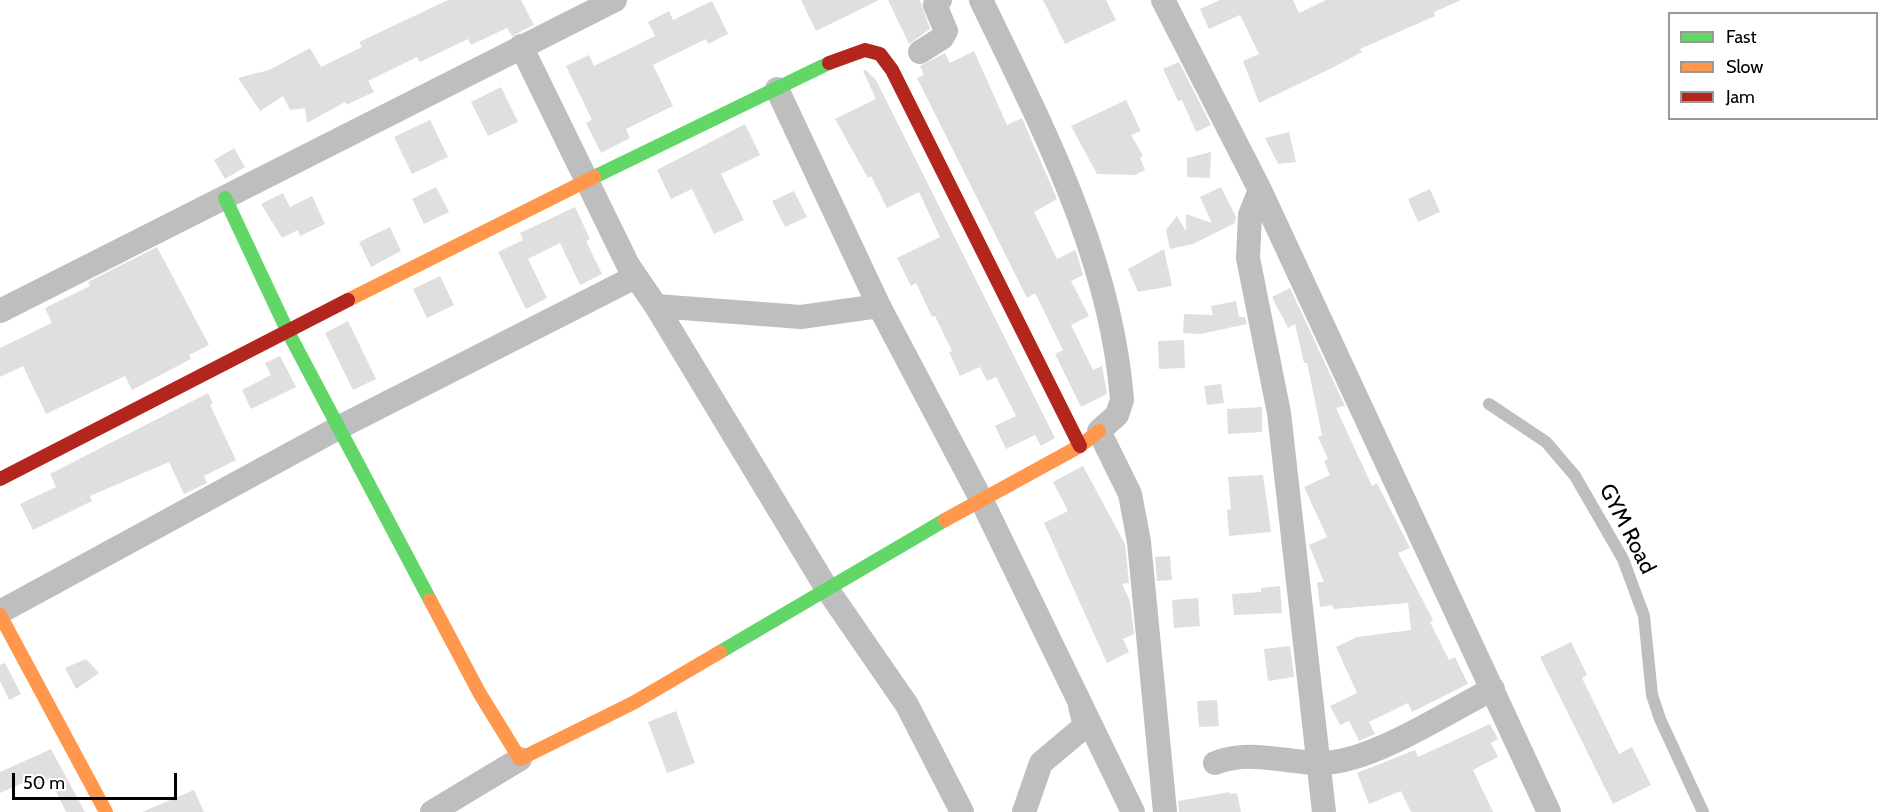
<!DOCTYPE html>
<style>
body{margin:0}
#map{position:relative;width:1890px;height:812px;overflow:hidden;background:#fff;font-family:Cabin,sans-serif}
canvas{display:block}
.legend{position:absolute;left:1668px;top:12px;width:210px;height:108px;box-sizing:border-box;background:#fff;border:2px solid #999;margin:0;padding:8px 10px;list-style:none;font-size:18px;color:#000}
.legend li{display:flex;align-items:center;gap:12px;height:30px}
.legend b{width:30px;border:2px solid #999}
.scale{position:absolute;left:12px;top:773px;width:165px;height:27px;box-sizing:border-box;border:3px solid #000;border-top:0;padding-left:8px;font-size:18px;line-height:21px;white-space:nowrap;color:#000;-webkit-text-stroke:4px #fff;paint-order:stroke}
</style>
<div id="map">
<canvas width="1890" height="812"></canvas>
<ul class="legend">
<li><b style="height:8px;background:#63d668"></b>Fast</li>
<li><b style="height:8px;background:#ff974d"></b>Slow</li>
<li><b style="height:8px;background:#b3261e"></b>Jam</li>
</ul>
<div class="scale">50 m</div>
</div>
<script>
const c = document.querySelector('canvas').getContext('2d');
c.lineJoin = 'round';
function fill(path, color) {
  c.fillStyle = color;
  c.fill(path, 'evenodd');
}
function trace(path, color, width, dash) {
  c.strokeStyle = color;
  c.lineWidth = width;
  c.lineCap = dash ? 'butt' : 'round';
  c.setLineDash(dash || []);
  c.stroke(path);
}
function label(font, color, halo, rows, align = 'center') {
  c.font = font + ' Cabin,sans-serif';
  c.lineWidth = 4.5;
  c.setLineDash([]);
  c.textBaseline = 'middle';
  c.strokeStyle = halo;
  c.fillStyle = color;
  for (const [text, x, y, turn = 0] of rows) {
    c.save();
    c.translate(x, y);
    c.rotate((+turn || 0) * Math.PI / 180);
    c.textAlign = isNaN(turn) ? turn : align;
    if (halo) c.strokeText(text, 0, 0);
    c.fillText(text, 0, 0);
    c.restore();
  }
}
const building = new Path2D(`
 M 448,0 L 521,0 L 534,25 L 512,36 L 507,28 L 471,45 L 468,39 L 420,62 L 417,57 L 368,81 L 374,92 L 346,105 L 345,102 L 307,123 L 305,108 L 290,110 L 283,96 L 260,111 L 238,78 L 269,70 L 310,48 L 321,67 L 362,47 L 359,42 Z
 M 801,0 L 879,0 L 816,31 Z
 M 888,0 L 920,0 L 930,29 L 909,44 Z
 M 1043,0 L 1106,0 L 1116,20 L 1065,44 Z
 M 1220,0 L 1293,0 L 1299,13 L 1326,0 L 1461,0 L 1434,12 L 1435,16 L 1360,49 L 1362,52 L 1332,68 L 1259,103 L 1243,61 L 1259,54 L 1240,15 L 1209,29 L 1200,9 Z
 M 712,1 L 728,34 L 708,44 L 706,39 L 653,65 L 673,106 L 626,129 L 630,138 L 601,153 L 586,123 L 592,120 L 566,66 L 589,55 L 594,66 L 655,36 L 648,22 L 669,11 L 673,20 Z
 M 974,51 L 1007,125 L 1022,118 L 1057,199 L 1034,212 L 1057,259 L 1075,250 L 1077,254 L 1083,275 L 1071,281 L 1089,316 L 1071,325 L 1093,370 L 1102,366 L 1107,394 L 1081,407 L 1055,354 L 1063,350 L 1035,293 L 1027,298 L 917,78 L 924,75 L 920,66 L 945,53 L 950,63 Z
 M 1179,62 L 1211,125 L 1196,132 L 1182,100 L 1178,101 L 1163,69 Z
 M 866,70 L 876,80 L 1055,438 L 1041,446 L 1035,435 L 1006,449 L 995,426 L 1016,416 L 996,377 L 987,381 L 980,367 L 960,376 L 949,352 L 952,351 L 935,316 L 932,317 L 916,283 L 911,286 L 897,258 L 940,237 L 919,192 L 887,208 L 871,176 L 868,178 L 835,119 L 876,99 L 863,71 Z
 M 501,87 L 518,122 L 488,136 L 471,102 Z
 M 1126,100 L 1141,131 L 1131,135 L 1143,156 L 1140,158 L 1145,170 L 1135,175 L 1097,174 L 1071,126 Z
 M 430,120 L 448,157 L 412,174 L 394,137 Z
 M 745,124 L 760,155 L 721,174 L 744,220 L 714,234 L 692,189 L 671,199 L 657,170 Z
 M 1289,132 L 1296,162 L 1278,164 L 1265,138 Z
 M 234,148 L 245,167 L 225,179 L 214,160 Z
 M 1211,152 L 1210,178 L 1187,177 L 1187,158 Z
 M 436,187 L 449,212 L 424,224 L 412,199 Z
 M 1221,187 L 1236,217 L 1235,223 L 1193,244 L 1170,249 L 1166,230 L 1177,216 L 1186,231 L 1186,214 L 1212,223 L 1200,197 Z
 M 1430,189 L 1440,212 L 1418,222 L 1408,199 Z
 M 794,191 L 807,217 L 785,227 L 772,201 Z
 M 283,193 L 290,207 L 312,196 L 325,224 L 300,236 L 298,230 L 282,238 L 261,204 Z
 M 575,207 L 590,239 L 586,241 L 602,274 L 580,285 L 560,243 L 528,259 L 547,298 L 526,309 L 498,252 L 523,240 L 520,233 Z
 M 390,227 L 401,251 L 371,267 L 359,242 Z
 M 157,247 L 209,345 L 189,355 L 191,359 L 132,390 L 125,376 L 46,414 L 23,366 L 0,377 L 0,348 L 52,323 L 45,308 L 90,286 L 88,282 Z
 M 1164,249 L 1172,286 L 1138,292 L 1128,269 Z
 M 440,276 L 454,305 L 427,318 L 413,289 Z
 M 1290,288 L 1345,406 L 1336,408 L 1372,486 L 1377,483 L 1410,548 L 1398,553 L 1433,620 L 1430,622 L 1449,660 L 1455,657 L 1468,684 L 1412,712 L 1408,703 L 1369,722 L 1375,734 L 1359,741 L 1349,721 L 1340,725 L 1330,706 L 1357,693 L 1336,647 L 1357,637 L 1411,630 L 1408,603 L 1334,609 L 1332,605 L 1320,607 L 1317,582 L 1324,582 L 1309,545 L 1327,537 L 1304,487 L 1330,475 L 1324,461 L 1328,459 L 1318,437 L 1322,435 L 1307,363 L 1304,363 L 1295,324 L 1288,328 L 1272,297 Z
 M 1236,301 L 1239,317 L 1245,317 L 1247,324 L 1200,334 L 1183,333 L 1184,314 L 1213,315 L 1211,306 Z
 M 348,321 L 376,379 L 353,390 L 325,333 Z
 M 1184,340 L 1185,368 L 1159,369 L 1158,341 Z
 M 280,356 L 296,387 L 251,409 L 242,390 L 271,375 L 265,363 Z
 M 1221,384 L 1224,403 L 1207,405 L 1204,386 Z
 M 208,393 L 213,403 L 210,405 L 236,460 L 204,476 L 207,483 L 184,494 L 169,462 L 90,496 L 92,501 L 33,530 L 20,504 L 56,487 L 50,474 Z
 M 1262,407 L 1262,432 L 1228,434 L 1227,409 Z
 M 1083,466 L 1125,544 L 1129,583 L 1122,584 L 1130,601 L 1134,634 L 1123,639 L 1129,652 L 1107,663 L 1044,523 L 1068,511 L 1053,482 Z
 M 1263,475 L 1271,532 L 1229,536 L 1227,510 L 1231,509 L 1228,477 Z
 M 1170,556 L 1172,580 L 1157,581 L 1155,557 Z
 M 1280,586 L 1282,613 L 1234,615 L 1232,594 L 1261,592 L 1261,588 Z
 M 1198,598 L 1200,626 L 1174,628 L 1172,600 Z
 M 1571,642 L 1587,675 L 1582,678 L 1619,754 L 1632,747 L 1651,785 L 1613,804 L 1540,657 Z
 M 1290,646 L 1294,677 L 1268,681 L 1264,649 Z
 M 86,659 L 99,673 L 76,689 L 65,668 Z
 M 5,663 L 21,694 L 9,700 L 0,681 L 0,665 Z
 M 1217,700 L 1219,726 L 1199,727 L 1197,701 Z
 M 676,711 L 695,763 L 667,773 L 648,722 Z
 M 1490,724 L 1498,739 L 1491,743 L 1498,757 L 1473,770 L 1493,812 L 1411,812 L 1401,791 L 1369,804 L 1357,773 L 1415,750 L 1418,757 Z
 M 51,749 L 85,812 L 66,812 L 50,779 L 37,785 L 34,778 L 0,793 L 0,772 Z
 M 194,790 L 204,812 L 142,812 Z
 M 1230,792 L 1230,794 L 1237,793 L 1241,812 L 1179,812 L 1178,801 Z`);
const lane = new Path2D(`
 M 1489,404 L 1546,442 L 1575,476 L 1623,559 L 1644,616 L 1652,695 L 1660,719 L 1703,812`);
const street = new Path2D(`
 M 981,0 C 1042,127 1111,256 1122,400 L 1117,415 L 1099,431 L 1130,494 L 1139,542 L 1165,812
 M 1163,0 L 1260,190 L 1549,812
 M 521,46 L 628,265 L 656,306 L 827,589 L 907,705 L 962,812
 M 920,52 L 942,38 L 946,31 L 935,5 L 940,0
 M 777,89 L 879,306 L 981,499 L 1133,812
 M 1260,190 L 1250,215 L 1248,258 L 1279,413 L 1324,812
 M 656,306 L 801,317 L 879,306
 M 0,311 L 615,0
 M 0,612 L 340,427 L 635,277
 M 1215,763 C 1254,747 1294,767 1334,762 C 1381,756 1449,711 1493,689
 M 432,812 L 520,759
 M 1024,812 L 1041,763 L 1085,726 L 1080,706`);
const fast = new Path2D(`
 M 594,177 L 829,63
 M 225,198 L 287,330 L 430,600
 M 720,652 L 945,520`);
const slow = new Path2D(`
 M 348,300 L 594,177
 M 945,520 L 1080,446 L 1099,431
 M 430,600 L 480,694 L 520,759 L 633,703 L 720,652
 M 0,615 L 106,812`);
const jam = new Path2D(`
 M 829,63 L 865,50 L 880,54 L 892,70 L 1080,446
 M 0,479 L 348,300`);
const streetNames = [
 ["GYM Road",1627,529,63]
];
fill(building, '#dfdfdf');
trace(lane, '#bebebe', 12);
trace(street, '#bebebe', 24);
trace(fast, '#63d668', 14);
trace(slow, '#ff974d', 14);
trace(jam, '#b3261e', 14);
label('22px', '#000', '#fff', streetNames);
</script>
